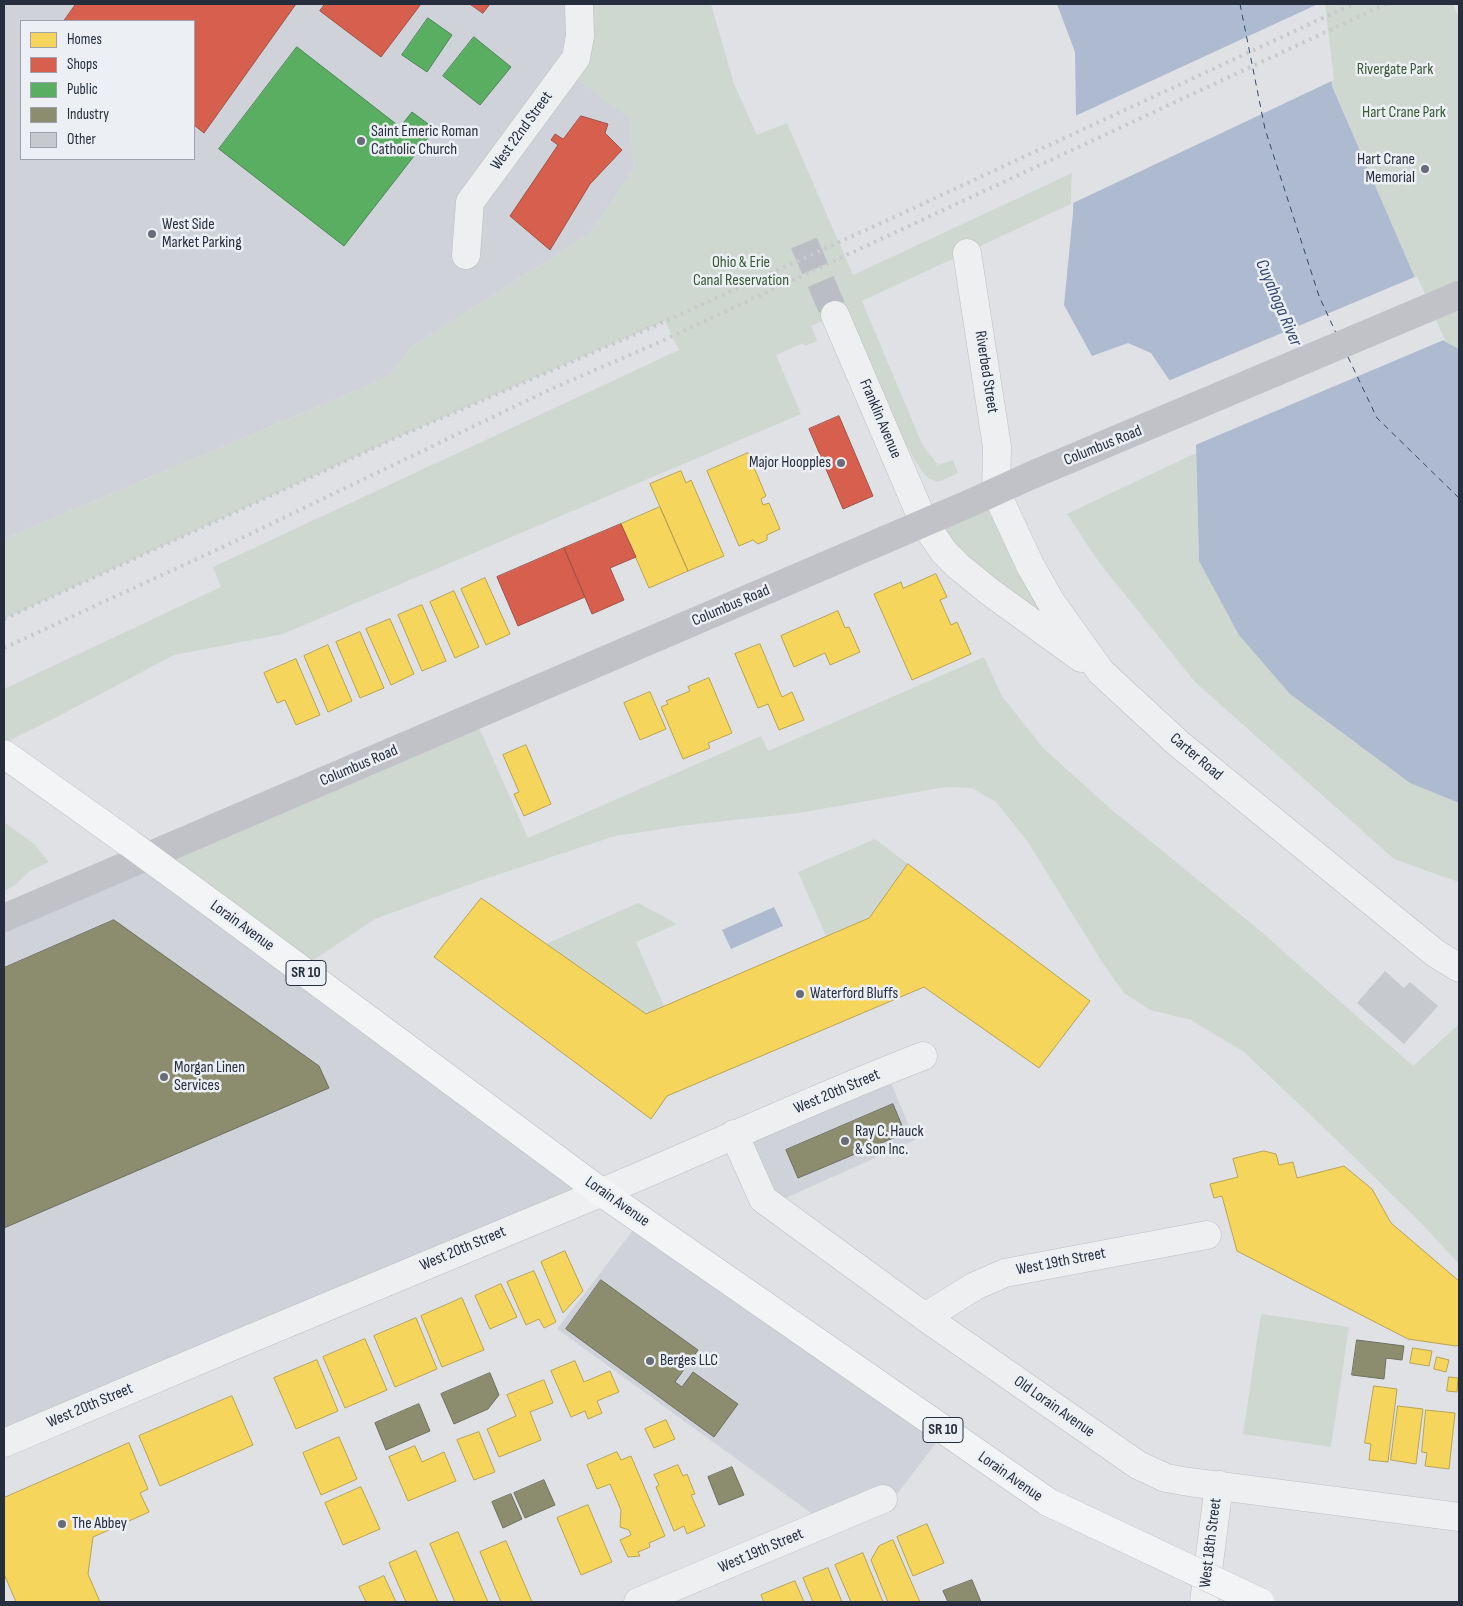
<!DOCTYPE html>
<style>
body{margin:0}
#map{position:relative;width:1463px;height:1606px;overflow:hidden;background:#dfe1e5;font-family:"Sofia Sans Condensed",sans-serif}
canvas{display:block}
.frame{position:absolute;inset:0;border:5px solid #262d3d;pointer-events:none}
.legend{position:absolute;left:20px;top:20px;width:175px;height:140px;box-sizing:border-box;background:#eceff4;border:1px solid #9da1ab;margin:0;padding:6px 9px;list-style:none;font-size:15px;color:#262d3d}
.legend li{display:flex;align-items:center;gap:10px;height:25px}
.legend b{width:25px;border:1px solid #9da1ab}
</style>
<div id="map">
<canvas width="1463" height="1606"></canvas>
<div class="frame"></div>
<ul class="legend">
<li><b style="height:14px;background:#f6d55c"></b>Homes</li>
<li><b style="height:14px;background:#d6604d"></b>Shops</li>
<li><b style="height:14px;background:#5aae61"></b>Public</li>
<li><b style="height:14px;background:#8c8c6e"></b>Industry</li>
<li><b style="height:14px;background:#c6c9cd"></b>Other</li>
</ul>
</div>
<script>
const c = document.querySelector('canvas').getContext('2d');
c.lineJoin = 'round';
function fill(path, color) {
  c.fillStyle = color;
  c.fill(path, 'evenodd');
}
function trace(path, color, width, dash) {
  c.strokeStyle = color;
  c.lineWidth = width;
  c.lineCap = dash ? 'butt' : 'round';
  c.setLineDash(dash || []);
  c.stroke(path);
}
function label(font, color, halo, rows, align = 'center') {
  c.font = font + ' "Sofia Sans Condensed",sans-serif';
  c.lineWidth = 5;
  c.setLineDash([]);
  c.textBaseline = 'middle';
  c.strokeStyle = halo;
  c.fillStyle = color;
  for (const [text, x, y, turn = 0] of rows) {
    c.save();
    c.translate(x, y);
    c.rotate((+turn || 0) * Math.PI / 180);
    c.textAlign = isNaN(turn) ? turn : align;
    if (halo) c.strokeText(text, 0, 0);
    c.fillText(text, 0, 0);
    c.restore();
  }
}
const built = new Path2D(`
 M 4,4 L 579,4 L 566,71 L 629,117 L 634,169 L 589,234 L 410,348 L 390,376 L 4,539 ZM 21,21 L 194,21 L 194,159 L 21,159 Z
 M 149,856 L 601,1192 L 4,1443 L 4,918 Z
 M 886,1071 L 915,1140 L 770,1205 L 734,1134 Z
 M 641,1220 L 945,1431 L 898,1493 L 825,1523 L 557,1329 Z`);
const green = new Path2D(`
 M 579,4 L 711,4 L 734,84 L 757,135 L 787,123 L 853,275 L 1328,54 L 1323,4 L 1453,4 L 1459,18 L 1459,349 L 1442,340 L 1331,83 L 862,301 L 922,444 L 938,465 L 953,460 L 958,473 L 938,482 L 928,478 L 921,470 L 898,432 L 835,315 L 811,326 L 817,341 L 805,346 L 803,343 L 776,355 L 801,414 L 283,634 L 174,655 L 57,717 L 4,743 L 4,689 L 221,587 L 213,567 L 679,350 L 665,321 L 400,436 L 4,619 L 4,539 L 390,376 L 410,348 L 589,234 L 634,169 L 628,117 L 566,71 Z
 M 1196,453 L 1199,561 L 1290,694 L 1410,783 L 1459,803 L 1459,882 L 1394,859 L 1195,682 L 1098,561 L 1067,514 Z
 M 996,492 L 1094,666 L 924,523 Z
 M 984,657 L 1002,696 L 1043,748 L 1111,809 L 1257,928 L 1413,1066 L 1459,1024 L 1459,1264 L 1423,1225 L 1346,1149 L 1244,1052 L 1191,1020 L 1150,1010 L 1124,993 L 1102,962 L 1028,842 L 996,802 L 972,788 L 946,787 L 799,813 L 688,825 L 615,836 L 487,878 L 375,919 L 300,969 L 149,856 L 474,716 L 528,838 L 761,736 L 768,751 Z
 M 4,822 L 34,844 L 49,862 L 30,871 L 14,886 L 4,891 Z
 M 875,839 L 908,864 L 869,918 L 826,936 L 798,872 Z
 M 638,903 L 677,924 L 636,942 L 664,1006 L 646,1014 L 546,944 Z
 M 1261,1314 L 1349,1327 L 1331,1447 L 1243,1434 Z`);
const water = new Path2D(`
 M 1057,4 L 1323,4 L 1332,86 L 1442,340 L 1459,349 L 1459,803 L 1410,783 L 1290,694 L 1239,635 L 1199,561 L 1196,445 L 1170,381 L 1151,353 L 1128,343 L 1092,356 L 1064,305 L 1073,213 L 1076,116 L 1075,52 Z
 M 774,907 L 783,926 L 731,949 L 722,930 Z`);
const pier = new Path2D(`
 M 1318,4 L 1325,4 L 1334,80 L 1071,204 L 1073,117 Z
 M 1417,276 L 1444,338 L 1446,339 L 1193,446 L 1168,381 Z`);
const homes = new Path2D(`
 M 748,453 L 766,496 L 761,499 L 763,505 L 769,503 L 780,529 L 767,535 L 767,540 L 758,544 L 753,540 L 739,546 L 707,471 Z
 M 681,471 L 686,483 L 691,480 L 724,556 L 688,571 L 650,484 Z
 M 660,507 L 688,571 L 649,588 L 621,524 Z
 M 936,574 L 947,597 L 940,600 L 951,625 L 957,622 L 971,654 L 912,680 L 874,594 L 901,582 L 903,588 Z
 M 485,578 L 510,634 L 486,645 L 461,589 Z
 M 454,591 L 479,647 L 455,658 L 430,602 Z
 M 422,605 L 446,661 L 422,671 L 398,615 Z
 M 838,611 L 845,628 L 849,627 L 860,652 L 830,665 L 825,653 L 794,667 L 781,636 Z
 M 390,619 L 414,674 L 391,685 L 366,629 Z
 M 360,632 L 384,688 L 360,698 L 336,642 Z
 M 760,644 L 782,697 L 792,692 L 804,720 L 779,730 L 768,704 L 758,708 L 735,654 Z
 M 328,645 L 352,701 L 328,712 L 304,656 Z
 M 296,659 L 320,715 L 296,725 L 285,700 L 277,703 L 264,673 Z
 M 709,678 L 732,733 L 708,743 L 710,748 L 683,759 L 661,707 L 668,704 L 666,701 L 690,691 L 688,687 Z
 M 650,692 L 666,729 L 640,740 L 624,703 Z
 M 526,745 L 551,804 L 524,816 L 514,794 L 519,792 L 503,755 Z
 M 908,864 L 1090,1001 L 1039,1068 L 924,987 L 667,1096 L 651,1119 L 434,957 L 481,898 L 646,1014 L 869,918 Z
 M 1264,1151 L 1276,1154 L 1279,1165 L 1293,1162 L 1297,1178 L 1344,1166 L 1372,1189 L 1391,1223 L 1459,1281 L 1459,1345 L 1456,1346 L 1408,1339 L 1237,1251 L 1222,1196 L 1214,1198 L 1210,1184 L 1238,1177 L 1233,1159 Z
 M 565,1251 L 583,1291 L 563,1313 L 541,1262 Z
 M 534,1271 L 556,1322 L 544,1328 L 539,1319 L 526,1325 L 507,1282 Z
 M 501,1284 L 517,1317 L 490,1329 L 475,1296 Z
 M 462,1298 L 484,1350 L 442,1367 L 421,1316 Z
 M 416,1318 L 437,1369 L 395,1387 L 374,1336 Z
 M 365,1339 L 387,1390 L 345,1408 L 323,1357 Z
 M 1413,1348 L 1432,1351 L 1429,1366 L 1410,1363 Z
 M 1437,1357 L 1449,1360 L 1446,1372 L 1434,1369 Z
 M 317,1360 L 338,1411 L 296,1429 L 274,1378 Z
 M 575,1361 L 584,1382 L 610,1371 L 619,1392 L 597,1401 L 602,1413 L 588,1419 L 585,1411 L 571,1417 L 551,1371 Z
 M 1449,1377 L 1458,1378 L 1457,1392 L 1447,1391 Z
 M 544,1380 L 553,1403 L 530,1412 L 541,1440 L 499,1457 L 487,1429 L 516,1416 L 507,1395 Z
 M 1374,1386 L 1397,1389 L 1388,1462 L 1369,1460 L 1371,1444 L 1365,1443 Z
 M 232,1396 L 253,1445 L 160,1486 L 139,1436 Z
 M 1398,1406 L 1423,1409 L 1416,1464 L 1391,1460 Z
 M 1426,1410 L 1455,1413 L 1449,1469 L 1425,1466 L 1427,1453 L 1422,1452 Z
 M 666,1420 L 675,1439 L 654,1448 L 645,1429 Z
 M 479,1432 L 495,1472 L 474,1480 L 457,1440 Z
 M 339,1437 L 357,1479 L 321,1495 L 303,1453 Z
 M 129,1443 L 148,1489 L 140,1493 L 149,1512 L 93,1537 L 88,1574 L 100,1602 L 16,1602 L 4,1574 L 4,1498 Z
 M 415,1446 L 422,1462 L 444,1452 L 456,1481 L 408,1501 L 389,1457 Z
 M 617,1452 L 621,1460 L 631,1456 L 665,1536 L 649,1543 L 650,1547 L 638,1552 L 640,1556 L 628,1557 L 620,1540 L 631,1535 L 629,1530 L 620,1527 L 621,1510 L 610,1484 L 597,1489 L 587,1465 Z
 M 678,1465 L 683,1476 L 687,1474 L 695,1494 L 691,1495 L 705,1526 L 687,1534 L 684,1526 L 674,1531 L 656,1487 L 659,1485 L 654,1475 Z
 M 361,1487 L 380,1529 L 343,1545 L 325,1503 Z
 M 588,1505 L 612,1562 L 581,1575 L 557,1518 Z
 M 927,1524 L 944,1563 L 913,1576 L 897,1537 Z
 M 458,1532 L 488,1602 L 455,1602 L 430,1544 Z
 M 893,1540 L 920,1602 L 888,1602 L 871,1560 L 879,1546 Z
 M 506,1541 L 532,1602 L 501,1602 L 480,1552 Z
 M 416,1551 L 438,1602 L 406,1602 L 389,1563 Z
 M 863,1553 L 883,1602 L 851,1602 L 835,1565 Z
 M 828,1568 L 842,1602 L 813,1602 L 803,1578 Z
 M 384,1576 L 396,1602 L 366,1602 L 359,1587 Z
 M 795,1581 L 804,1602 L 764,1602 L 761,1595 Z`);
const shops = new Path2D(`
 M 76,4 L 296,4 L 204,133 L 194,125 L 194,21 L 64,21 Z
 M 325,4 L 421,4 L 381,57 L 320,11 Z
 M 470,4 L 490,4 L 483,13 Z
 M 581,116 L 608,124 L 605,133 L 622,150 L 590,184 L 550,250 L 510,216 L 558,145 L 551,140 L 555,134 L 563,139 Z
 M 839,416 L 873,496 L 843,509 L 809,429 Z
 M 621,524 L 636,557 L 610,568 L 624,600 L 592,614 L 564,548 Z
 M 564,548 L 585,597 L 518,626 L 497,577 Z`);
const public = new Path2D(`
 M 428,18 L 452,35 L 427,72 L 402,55 Z
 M 474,37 L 511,67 L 480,105 L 443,76 Z
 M 297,47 L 400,127 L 412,112 L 435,129 L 344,246 L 219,149 Z`);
const industry = new Path2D(`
 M 114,920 L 319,1066 L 329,1088 L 4,1228 L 4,968 Z
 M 893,1104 L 905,1133 L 798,1178 L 786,1150 Z
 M 601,1280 L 698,1350 L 675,1382 L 682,1387 L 693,1372 L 738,1404 L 714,1437 L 566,1329 Z
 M 1357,1340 L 1404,1346 L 1402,1360 L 1386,1358 L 1384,1379 L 1352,1375 Z
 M 490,1373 L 499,1395 L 488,1409 L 454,1424 L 441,1394 Z
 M 419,1404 L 430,1431 L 386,1450 L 375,1423 Z
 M 732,1467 L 744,1495 L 719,1505 L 708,1477 Z
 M 544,1480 L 555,1505 L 525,1518 L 514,1493 Z
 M 511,1494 L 522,1519 L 503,1528 L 492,1502 Z
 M 972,1580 L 981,1602 L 948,1602 L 943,1591 Z`);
const ferry = new Path2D(`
 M 1240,4 L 1265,129 L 1319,296 L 1336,333
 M 1348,357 L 1377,418 L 1459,498`);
const building = new Path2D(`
 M 1385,971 L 1404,988 L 1410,982 L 1438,1006 L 1404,1044 L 1357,1003 Z`);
const streetTunnel = new Path2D(`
 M 804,243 L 835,315`);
const street = new Path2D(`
 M 967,253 L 997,447 L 996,492 L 1030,565 L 1051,602 L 1101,672 L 1179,744 L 1435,953 L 1459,968
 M 466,255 L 470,202 L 576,58 L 580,36 L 579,4
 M 835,315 L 924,523 L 944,552 L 958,566 L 990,592 L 1081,658
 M 734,1134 L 763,1199 L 925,1317 L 1138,1465 L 1166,1478 L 1189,1482 L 1459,1517
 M 925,1317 L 975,1286 L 1005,1273 L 1207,1235
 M 4,1443 C 202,1358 401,1276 600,1193 C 708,1148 814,1098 923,1056
 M 638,1602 L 883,1499
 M 1204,1602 L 1219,1485`);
const secondary = new Path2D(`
 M 4,918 L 968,504 L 1032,475 L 1459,295`);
const primary = new Path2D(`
 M 4,754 L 129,843
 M 222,911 L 601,1192 L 1048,1502`);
const rail = new Path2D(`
 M 4,619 L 400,436 L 657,325 L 892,218 L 1353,4
 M 4,648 L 227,545 L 549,390 L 664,340 L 1386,4`);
const primaryBridge = new Path2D(`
 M 129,843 L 222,911
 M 1048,1502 L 1260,1602`);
const markers = [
 [361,141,5,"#676c78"],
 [1425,169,5,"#676c78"],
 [152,234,5,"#676c78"],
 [841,463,5,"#676c78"],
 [800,994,5,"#676c78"],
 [164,1077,5,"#676c78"],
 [845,1141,5,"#676c78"],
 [650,1361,5,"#676c78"],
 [62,1524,5,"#676c78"]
];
const shields = [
 [306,973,40],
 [943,1430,40]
];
const shieldNames = [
 ["SR 10",306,973],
 ["SR 10",943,1430]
];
const parkNames = [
 ["Rivergate Park",1395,70],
 ["Hart Crane Park",1404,113],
 ["Ohio & Erie",741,263],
 ["Canal Reservation",741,281]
];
const streetNames = [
 ["West 22nd Street",522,131,-54],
 ["Riverbed Street",986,372,81],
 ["Franklin Avenue",880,419,67],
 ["Columbus Road",1103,446,-22],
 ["Columbus Road",731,606,-23],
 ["Carter Road",1196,757,40],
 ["Columbus Road",359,766,-23],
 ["Lorain Avenue",242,926,36],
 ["West 20th Street",837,1092,-23],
 ["Lorain Avenue",617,1202,35],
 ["West 20th Street",463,1249,-23],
 ["West 19th Street",1061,1262,-11],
 ["West 20th Street",90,1406,-23],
 ["Old Lorain Avenue",1054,1407,35],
 ["Lorain Avenue",1010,1477,35],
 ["West 18th Street",1211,1543,-83],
 ["West 19th Street",761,1551,-23]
];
const poiNames = [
 ["Saint Emeric Roman",371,132],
 ["Catholic Church",371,150],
 ["Hart Crane",1415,160,"right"],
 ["Memorial",1415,178,"right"],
 ["West Side",162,225],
 ["Market Parking",162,243],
 ["Major Hoopples",831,463,"right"],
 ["Waterford Bluffs",810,994],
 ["Morgan Linen",174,1068],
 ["Services",174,1086],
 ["Ray C. Hauck",855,1132],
 ["& Son Inc.",855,1150],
 ["Berges LLC",660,1361],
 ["The Abbey",72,1524]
];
const waterNames = [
 ["Cuyahoga River",1278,303,67]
];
fill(built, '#cfd2d9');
fill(green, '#ced8d0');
fill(water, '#adbad0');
fill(pier, '#dfe1e5');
fill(homes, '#f6d55c');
trace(homes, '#b8a353', 1);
fill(shops, '#d6604d');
trace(shops, '#a15148', 1);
fill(public, '#5aae61');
trace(public, '#4a8756', 1);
fill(industry, '#8c8c6e');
trace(industry, '#6d705f', 1);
trace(ferry, '#314870', 1, [6, 5]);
fill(building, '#c6c9cd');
trace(streetTunnel, '#babdc3', 28, [28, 14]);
trace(street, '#bcbec1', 29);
trace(primary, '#bbbec2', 29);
trace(street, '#eeeff1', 28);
trace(secondary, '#c0c2c7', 28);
trace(primary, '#f3f4f5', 28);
trace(rail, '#c8c9cc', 4, [2.5, 5]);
trace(primaryBridge, '#bbbec2', 29, []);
trace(primaryBridge, '#f3f4f5', 28);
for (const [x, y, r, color] of markers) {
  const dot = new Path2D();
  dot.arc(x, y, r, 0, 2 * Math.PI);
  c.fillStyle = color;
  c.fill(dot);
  trace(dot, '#eceff4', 2);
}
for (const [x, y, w] of shields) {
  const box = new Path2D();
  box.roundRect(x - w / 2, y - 12.5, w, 25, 4);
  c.fillStyle = '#eceff4';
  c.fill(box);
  trace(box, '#262d3d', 1);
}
label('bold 15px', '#262d3d', null, shieldNames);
label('16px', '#385834', '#eceff4', parkNames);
label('16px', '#262d3d', '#eceff4', streetNames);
label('16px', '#262d3d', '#eceff4', poiNames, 'left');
label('italic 18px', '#314870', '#eceff4', waterNames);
</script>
